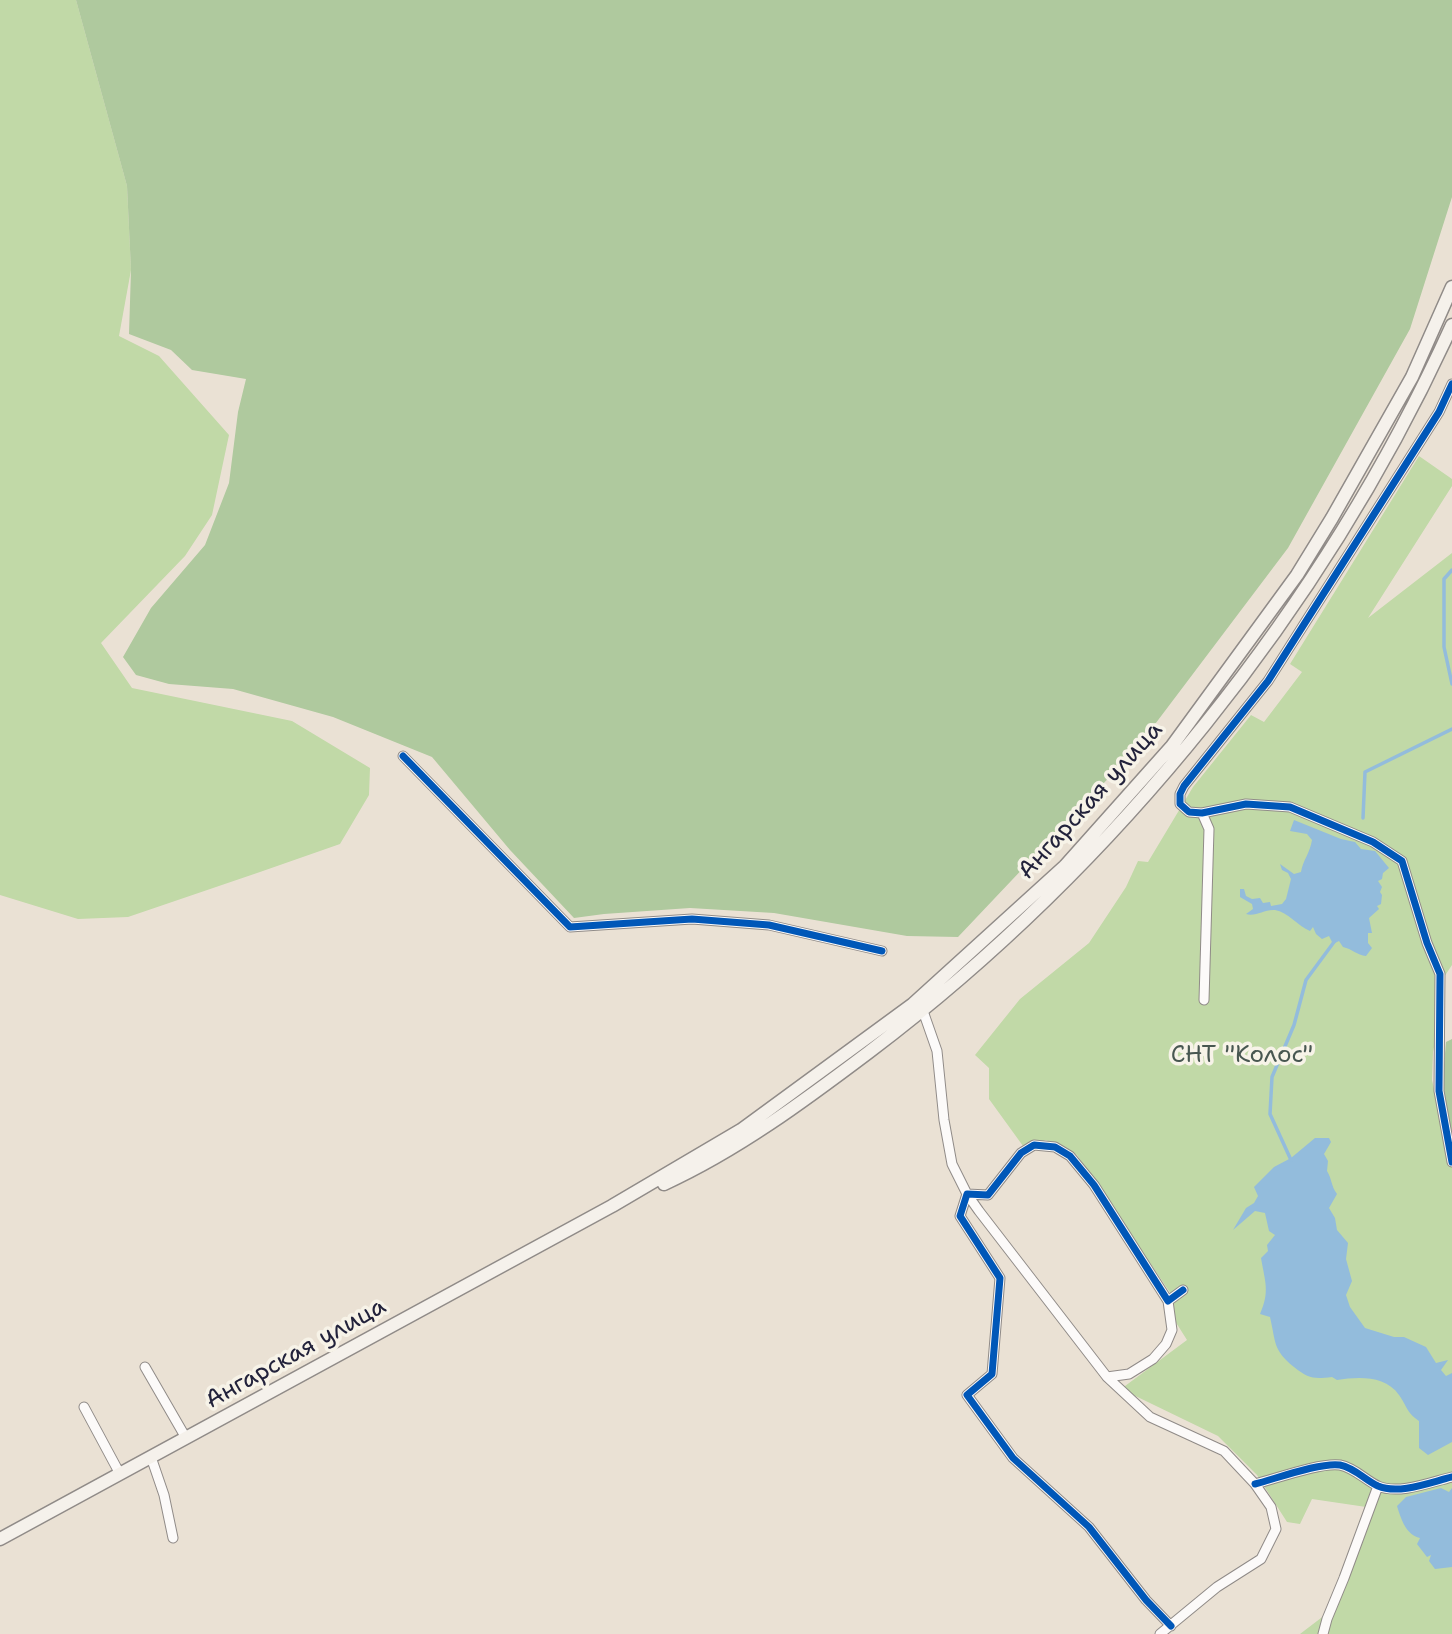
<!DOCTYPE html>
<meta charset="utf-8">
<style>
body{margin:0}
canvas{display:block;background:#eae1d4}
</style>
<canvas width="1452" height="1634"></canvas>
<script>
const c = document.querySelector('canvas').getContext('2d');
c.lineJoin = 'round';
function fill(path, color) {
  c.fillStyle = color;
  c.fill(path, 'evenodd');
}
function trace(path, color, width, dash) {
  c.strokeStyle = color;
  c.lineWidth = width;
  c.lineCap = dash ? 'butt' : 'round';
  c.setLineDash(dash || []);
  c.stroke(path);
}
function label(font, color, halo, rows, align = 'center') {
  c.font = font + ' "Shantell Sans",sans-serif';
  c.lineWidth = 7;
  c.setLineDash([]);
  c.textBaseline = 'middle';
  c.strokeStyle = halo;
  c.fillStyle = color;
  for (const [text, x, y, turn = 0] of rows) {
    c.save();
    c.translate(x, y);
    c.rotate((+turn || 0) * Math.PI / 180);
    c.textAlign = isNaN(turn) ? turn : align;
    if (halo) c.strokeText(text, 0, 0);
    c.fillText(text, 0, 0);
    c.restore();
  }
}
const green = new Path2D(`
 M 0,0 L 76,0 L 127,186 L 131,270 L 119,336 L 159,356 L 229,435 L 212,515 L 185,556 L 101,643 L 132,688 L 292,721 L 370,768 L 369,795 L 340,844 L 260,872 L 128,917 L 78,919 L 0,895 Z
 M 1419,456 L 1452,479 L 1452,486 L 1368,618 L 1452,553 L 1452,965 L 1438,986 L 1439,1023 L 1433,1052 L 1432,1080 L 1452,1167 L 1452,1634 L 1300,1634 L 1338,1605 L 1373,1508 L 1312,1499 L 1300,1524 L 1287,1522 L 1257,1475 L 1218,1436 L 1121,1389 L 1187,1340 L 1175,1321 L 1171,1294 L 1077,1155 L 1046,1140 L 1023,1146 L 989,1099 L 989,1068 L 975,1055 L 1020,999 L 1089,943 L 1126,887 L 1138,861 L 1148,862 L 1193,787 L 1251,715 L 1264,722 L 1302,672 L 1290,664 Z`);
const forest = new Path2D(`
 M 76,0 L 1452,0 L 1452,197 L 1410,329 L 1288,548 L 1137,748 L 958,937 L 907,936 L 774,913 L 690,908 L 604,914 L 574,918 L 510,850 L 432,757 L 333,717 L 233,689 L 169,684 L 136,675 L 123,657 L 151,608 L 205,545 L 229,483 L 238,412 L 246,379 L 192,370 L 171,350 L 129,334 L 131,270 L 127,186 Z
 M 1452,1039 L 1452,1143 L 1442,1088 L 1446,1042 Z`);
const water = new Path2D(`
 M 1294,820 L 1341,839 L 1355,842 L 1361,849 L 1375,851 L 1389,868 L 1383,873 L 1382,879 L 1378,881 L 1382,887 L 1380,892 L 1382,895 L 1381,904 L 1377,906 L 1379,909 L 1369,918 L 1372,933 L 1368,933 L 1368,943 L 1372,948 L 1366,956 C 1357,955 1352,949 1343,947 L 1339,941 L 1333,944 L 1329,936 L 1322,939 L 1316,934 L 1313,927 L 1310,931 C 1298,926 1288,912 1275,910 C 1264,909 1256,917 1246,914 L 1253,909 L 1252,904 L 1240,897 L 1240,889 L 1244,889 L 1246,896 L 1252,899 L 1260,898 L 1263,903 L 1270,902 L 1271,906 L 1282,904 L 1286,899 L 1291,879 L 1288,873 L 1282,870 L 1280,864 L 1294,874 L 1301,872 C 1303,860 1310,853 1312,840 L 1307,834 L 1290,831 Z
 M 1315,1138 L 1329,1138 L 1331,1142 L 1324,1154 L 1328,1161 L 1327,1171 C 1332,1179 1331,1186 1337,1194 L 1329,1208 L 1335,1218 L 1337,1230 L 1348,1243 L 1346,1259 L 1352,1281 L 1346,1295 L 1350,1307 L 1365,1328 L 1394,1337 L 1404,1337 L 1426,1347 L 1436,1363 L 1448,1360 L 1441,1370 L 1446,1376 L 1452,1373 L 1452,1442 L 1428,1455 L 1419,1448 L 1419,1421 C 1406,1412 1407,1406 1399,1395 C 1385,1375 1358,1377 1337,1380 L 1332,1377 C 1314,1379 1309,1379 1294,1367 C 1273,1350 1276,1343 1270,1317 L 1260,1314 C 1270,1291 1265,1282 1261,1258 L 1268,1251 L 1267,1245 L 1275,1235 L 1269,1231 L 1265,1213 L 1255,1211 L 1233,1230 L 1246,1208 L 1254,1203 L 1258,1196 L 1254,1187 L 1274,1167 L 1291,1158 Z
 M 1441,1488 L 1449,1492 L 1452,1488 L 1452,1567 L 1435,1569 L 1429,1561 L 1431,1555 L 1427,1557 L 1417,1544 L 1420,1538 C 1406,1535 1401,1519 1397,1506 L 1406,1497 Z`);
const stream = new Path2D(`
 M 1452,570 L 1444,579 L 1444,647 L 1452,684
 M 1363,818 L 1365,772 L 1452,729
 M 1291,1160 L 1270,1114 L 1272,1077 L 1294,1025 L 1306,980 L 1334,942`);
const minor = new Path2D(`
 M 1452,384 L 1439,412 L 1268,681 L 1184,786 L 1180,794 L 1180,804 L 1189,812 L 1202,813 L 1246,804 L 1290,807 L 1373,842 L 1402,861 L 1427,943 L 1440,974 L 1439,1091 L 1452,1162
 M 403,756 L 570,927 L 692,919 L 769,925 L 882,951
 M 1202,813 L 1209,829 L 1204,1000
 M 923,1011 L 937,1051 L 944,1120 L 952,1164 L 967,1194 L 979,1211 L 1107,1377 L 1150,1417 L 1224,1451 L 1255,1484 L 1271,1507 L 1276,1529 L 1261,1559 L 1217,1587 L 1160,1634
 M 145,1367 L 186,1438
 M 1107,1377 L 1129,1374 L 1153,1359 L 1166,1344 L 1172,1330 L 1168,1301
 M 84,1407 L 120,1474
 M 151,1457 L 164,1495 L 173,1538
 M 1255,1484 C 1275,1479 1321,1462 1340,1465 C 1355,1468 1365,1480 1378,1486 C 1399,1495 1431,1482 1452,1477
 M 1171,1626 L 1146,1600 L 1089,1527 L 1013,1458 L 967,1395 L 992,1374 L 1000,1278 L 960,1216 L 967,1194 L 988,1195 L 1021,1153 L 1034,1145 L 1055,1147 L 1070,1156 L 1094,1185 L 1168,1301 L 1183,1290
 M 1323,1634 L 1327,1619 L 1344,1578 L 1378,1486`);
const secondary = new Path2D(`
 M 664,1184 C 738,1150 804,1101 869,1052 C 1116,865 1324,607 1452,325
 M 0,1539 L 612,1206 L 741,1130 L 913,1004 L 1065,866 L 1172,746 L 1297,575 L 1332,518 L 1412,377 L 1452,287`);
const cycleway = new Path2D(`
 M 1452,384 L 1439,412 L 1268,681 L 1184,786 L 1180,794 L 1180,804 L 1189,812 L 1202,813 L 1246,804 L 1290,807 L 1373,842 L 1402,861 L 1427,943 L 1440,974 L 1439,1091 L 1452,1162
 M 403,756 L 570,927 L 692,919 L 769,925 L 882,951
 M 1255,1484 C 1275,1479 1321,1462 1340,1465 C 1355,1468 1365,1480 1378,1486 C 1399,1495 1431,1482 1452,1477
 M 1171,1626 L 1146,1600 L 1089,1527 L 1013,1458 L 967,1395 L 992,1374 L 1000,1278 L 960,1216 L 967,1194 L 988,1195 L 1021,1153 L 1034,1145 L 1055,1147 L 1070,1156 L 1094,1185 L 1168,1301 L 1183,1290`);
const streetNames = [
 ["Ангарская улица",1091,801,-48],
 ["Ангарская улица",296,1354,-29]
];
const parkNames = [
 ["СНТ \"Колос\"",1242,1056]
];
fill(green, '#c1d9a7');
fill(forest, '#afc99e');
fill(water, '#93bcdc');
trace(stream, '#93bcdc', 3.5);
trace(minor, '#908b88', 11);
trace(secondary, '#908b88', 15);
trace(minor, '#fcfaf9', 9);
trace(secondary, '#f5f1eb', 12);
trace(cycleway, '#0057b8', 7);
label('24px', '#22223b', '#f7f3e8', streetNames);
label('24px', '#485751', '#f7f3e8', parkNames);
</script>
